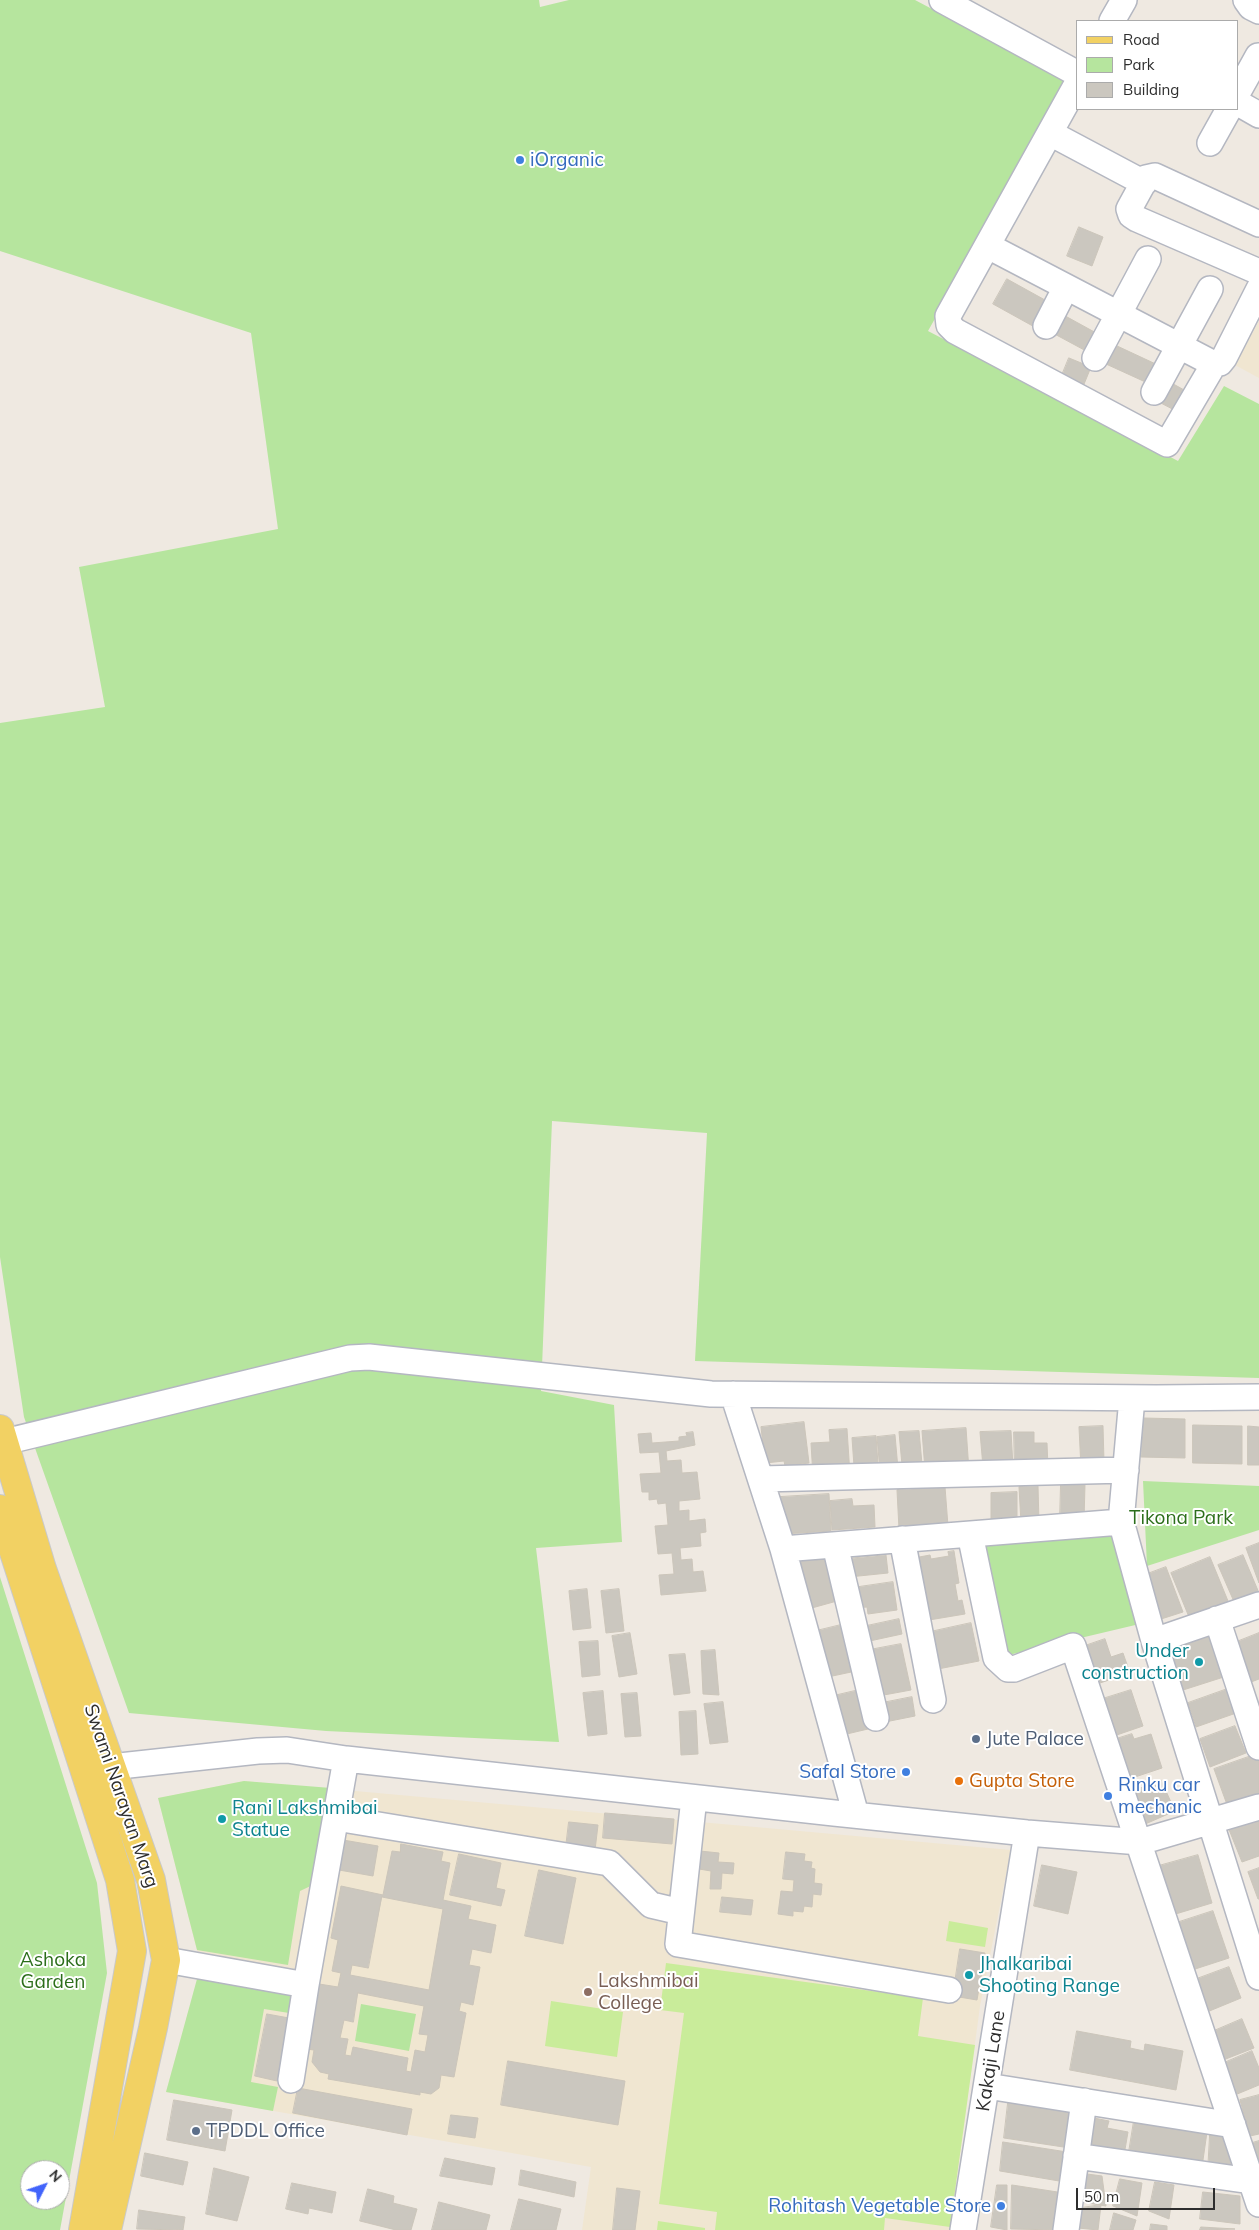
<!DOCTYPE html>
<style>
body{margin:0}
#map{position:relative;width:1259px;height:2230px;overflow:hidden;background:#efe9e1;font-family:Mulish,sans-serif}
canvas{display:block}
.legend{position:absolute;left:1076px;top:20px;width:162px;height:90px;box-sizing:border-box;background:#fff;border:1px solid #ababab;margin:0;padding:6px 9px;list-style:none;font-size:15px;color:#2e2e2e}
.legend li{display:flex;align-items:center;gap:10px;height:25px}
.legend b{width:25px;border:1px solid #ababab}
.north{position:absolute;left:20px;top:2160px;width:50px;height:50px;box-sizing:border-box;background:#fff;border:1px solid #ababab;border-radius:50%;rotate:49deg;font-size:14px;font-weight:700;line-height:20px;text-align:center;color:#2e2e2e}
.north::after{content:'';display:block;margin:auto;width:18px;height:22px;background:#4264fb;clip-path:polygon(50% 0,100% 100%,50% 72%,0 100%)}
.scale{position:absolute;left:1076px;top:2188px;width:139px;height:22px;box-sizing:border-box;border:2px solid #2e2e2e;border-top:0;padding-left:6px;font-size:15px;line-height:18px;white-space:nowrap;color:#2e2e2e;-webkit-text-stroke:4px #fff;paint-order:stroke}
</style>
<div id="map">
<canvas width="1259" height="2230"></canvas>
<ul class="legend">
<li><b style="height:6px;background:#f2d163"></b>Road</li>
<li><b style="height:14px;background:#b6e59e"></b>Park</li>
<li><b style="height:14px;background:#cbc7bf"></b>Building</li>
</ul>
<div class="north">N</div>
<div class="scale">50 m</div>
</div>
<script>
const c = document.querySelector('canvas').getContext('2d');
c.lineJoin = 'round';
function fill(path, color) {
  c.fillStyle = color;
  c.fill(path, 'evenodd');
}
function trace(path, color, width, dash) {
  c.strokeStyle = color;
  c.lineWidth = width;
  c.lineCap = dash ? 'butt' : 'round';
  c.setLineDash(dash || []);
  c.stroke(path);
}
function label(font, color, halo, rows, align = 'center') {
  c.font = font + ' Mulish,sans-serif';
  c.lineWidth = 4;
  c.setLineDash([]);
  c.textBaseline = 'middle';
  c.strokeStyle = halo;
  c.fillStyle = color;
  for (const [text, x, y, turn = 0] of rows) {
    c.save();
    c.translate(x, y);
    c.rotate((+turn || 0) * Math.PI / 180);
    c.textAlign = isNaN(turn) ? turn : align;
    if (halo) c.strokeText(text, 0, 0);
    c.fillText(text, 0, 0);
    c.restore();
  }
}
const education = new Path2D(`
 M 1259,321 L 1259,378 L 1235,365 Z
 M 244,1781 L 1011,1850 L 980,2006 L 950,2230 L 582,2230 L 591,2167 L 166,2092 L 201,1966 L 158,1798 Z`);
const green = new Path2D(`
 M 0,0 L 539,0 L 540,7 L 569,0 L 915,0 L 1068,81 L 928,331 L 1178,461 L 1224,386 L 1259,404 L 1259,1378 L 695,1361 L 707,1133 L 552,1121 L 541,1391 L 614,1405 L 622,1542 L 536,1548 L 559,1742 L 326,1731 L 129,1713 L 24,1417 L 0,1257 L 0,723 L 105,707 L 79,567 L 278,529 L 251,333 L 0,251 Z
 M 1143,1481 L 1259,1486 L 1259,1530 L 1147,1566 Z
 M 977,1533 L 1121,1533 L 1148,1622 L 996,1658 Z
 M 0,1577 L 97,1883 L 107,1973 L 60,2230 L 0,2230 ZM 30,2170 L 60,2170 L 60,2200 L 30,2200 Z
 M 244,1781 L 331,1788 L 317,1883 L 300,1891 L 288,1965 L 197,1950 L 158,1798 Z
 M 197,1979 L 292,1995 L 289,2013 L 264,2009 L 251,2082 L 278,2087 L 273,2111 L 166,2092 Z
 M 361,2004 L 416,2014 L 409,2051 L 355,2041 Z`);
const pitch = new Path2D(`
 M 949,1921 L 988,1928 L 985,1947 L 946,1941 Z
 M 666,1963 L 923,1998 L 918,2036 L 975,2045 L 950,2227 L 885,2218 L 884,2230 L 715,2230 L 717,2212 L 659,2204 L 684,2013 L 660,2010 Z
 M 551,2001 L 623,2012 L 617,2057 L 545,2046 Z
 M 658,2221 L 705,2228 L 705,2230 L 657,2230 Z`);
const building = new Path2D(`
 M 1079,227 L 1103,237 L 1092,266 L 1067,256 Z
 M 1007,279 L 1054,305 L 1040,330 L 993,304 Z
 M 1058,312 L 1098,334 L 1088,352 L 1049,331 Z
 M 1115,345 L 1160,366 L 1152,385 L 1106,364 Z
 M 1069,358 L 1091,367 L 1080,394 L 1058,385 Z
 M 1168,381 L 1193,395 L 1182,414 L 1157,401 Z
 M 1143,1418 L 1185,1419 L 1185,1458 L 1141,1457 Z
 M 804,1422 L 809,1463 L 785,1466 L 784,1461 L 765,1463 L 761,1427 Z
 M 1193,1425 L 1242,1426 L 1242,1464 L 1193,1463 Z
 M 1103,1426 L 1104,1462 L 1081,1468 L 1079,1427 Z
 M 1248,1426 L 1259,1427 L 1259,1465 L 1248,1465 Z
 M 966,1428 L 969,1471 L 925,1470 L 922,1431 Z
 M 847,1429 L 850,1475 L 813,1477 L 811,1443 L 830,1442 L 829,1430 Z
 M 919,1431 L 922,1464 L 902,1465 L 899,1432 Z
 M 1011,1431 L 1013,1467 L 983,1467 L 980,1432 Z
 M 693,1432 L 695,1445 L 666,1451 L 667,1461 L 681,1460 L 682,1473 L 697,1472 L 700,1499 L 679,1501 L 679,1511 L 689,1510 L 689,1521 L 705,1519 L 706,1532 L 700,1533 L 701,1546 L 680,1548 L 681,1560 L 692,1559 L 693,1572 L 703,1571 L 706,1591 L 661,1595 L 659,1575 L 674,1574 L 672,1553 L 658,1554 L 655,1526 L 668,1525 L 666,1503 L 658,1504 L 657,1499 L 649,1500 L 649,1492 L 642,1492 L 640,1474 L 661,1473 L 659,1452 L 640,1453 L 638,1434 L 651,1433 L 652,1443 L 679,1441 L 679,1437 L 687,1436 L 686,1433 Z
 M 1014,1432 L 1034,1432 L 1034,1443 L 1047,1443 L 1048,1468 L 1015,1469 Z
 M 895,1435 L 898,1469 L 880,1471 L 877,1437 Z
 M 876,1436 L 878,1464 L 854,1466 L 852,1438 Z
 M 1061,1483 L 1085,1484 L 1084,1521 L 1060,1520 Z
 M 1038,1486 L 1039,1523 L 1021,1523 L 1019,1487 Z
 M 945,1487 L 948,1526 L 899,1529 L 897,1490 Z
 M 1017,1492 L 1017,1522 L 991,1523 L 991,1493 Z
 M 829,1494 L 831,1531 L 783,1534 L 780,1497 Z
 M 852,1499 L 853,1506 L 874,1505 L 875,1527 L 832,1530 L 830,1501 Z
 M 1259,1543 L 1259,1583 L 1246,1548 Z
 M 823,1549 L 837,1601 L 801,1611 L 787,1559 Z
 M 954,1551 L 959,1583 L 955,1584 L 958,1601 L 962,1600 L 965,1614 L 929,1620 L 914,1558 L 930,1555 L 931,1559 L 949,1556 L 948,1552 Z
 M 886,1555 L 888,1573 L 849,1577 L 847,1559 Z
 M 1243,1555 L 1259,1593 L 1235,1604 L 1218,1565 Z
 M 1210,1557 L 1228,1601 L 1189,1617 L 1171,1573 Z
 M 1166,1567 L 1183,1612 L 1158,1620 L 1142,1576 Z
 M 893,1582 L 897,1610 L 868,1614 L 867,1607 L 855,1608 L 852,1588 Z
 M 587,1589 L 591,1628 L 573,1630 L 569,1591 Z
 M 619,1589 L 624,1631 L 606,1633 L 601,1591 Z
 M 899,1619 L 902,1634 L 865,1642 L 862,1627 Z
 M 971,1623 L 979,1661 L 938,1669 L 930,1632 Z
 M 845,1624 L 856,1671 L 823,1678 L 812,1632 Z
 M 630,1633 L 637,1674 L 619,1677 L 612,1636 Z
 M 1259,1633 L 1259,1679 L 1251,1682 L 1234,1643 Z
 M 1217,1634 L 1230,1675 L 1180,1691 L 1168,1649 Z
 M 1105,1639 L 1111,1657 L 1123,1653 L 1130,1673 L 1091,1686 L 1079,1648 Z
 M 598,1641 L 600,1675 L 582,1677 L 579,1642 Z
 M 901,1644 L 911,1690 L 873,1697 L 864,1651 Z
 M 715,1650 L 719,1695 L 703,1694 L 701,1651 Z
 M 685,1654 L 690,1693 L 674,1695 L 669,1655 Z
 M 1233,1687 L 1242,1711 L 1196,1727 L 1188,1703 Z
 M 859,1690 L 868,1729 L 834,1737 L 825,1698 Z
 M 1131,1690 L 1143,1726 L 1108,1738 L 1096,1701 Z
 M 603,1691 L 607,1734 L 588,1736 L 583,1693 Z
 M 637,1693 L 641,1736 L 625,1737 L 621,1694 Z
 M 912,1697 L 915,1716 L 880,1723 L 877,1704 Z
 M 723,1702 L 728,1742 L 710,1744 L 704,1704 Z
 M 696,1711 L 698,1754 L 681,1755 L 679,1712 Z
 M 1235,1726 L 1246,1753 L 1210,1767 L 1200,1739 Z
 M 1132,1734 L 1134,1739 L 1151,1734 L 1162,1768 L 1123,1781 L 1110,1741 Z
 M 1257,1754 L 1259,1759 L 1259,1799 L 1229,1810 L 1214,1769 Z
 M 1161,1780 L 1175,1811 L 1143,1825 L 1129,1793 Z
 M 605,1813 L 674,1819 L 672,1844 L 603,1838 Z
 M 1259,1815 L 1259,1856 L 1242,1862 L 1228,1827 Z
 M 569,1822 L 598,1825 L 595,1850 L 566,1847 Z
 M 343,1840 L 378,1846 L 373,1876 L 339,1870 Z
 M 401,1844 L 443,1852 L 441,1861 L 450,1863 L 443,1900 L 471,1906 L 468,1919 L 496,1925 L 491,1953 L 472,1949 L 469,1965 L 480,1967 L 473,2005 L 461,2002 L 459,2011 L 466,2013 L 454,2077 L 441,2075 L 439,2088 L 431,2094 L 420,2092 L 420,2095 L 328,2079 L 329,2074 L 320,2072 L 312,2062 L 314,2050 L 306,2049 L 319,1984 L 338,1987 L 341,1973 L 332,1971 L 338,1940 L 331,1938 L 341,1886 L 383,1895 L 392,1851 L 400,1852 ZM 382,1897 L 443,1909 L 429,1990 L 350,1975 L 352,1965 L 368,1968 ZM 358,1993 L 424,2006 L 419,2034 L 428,2035 L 425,2052 L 415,2050 L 411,2072 L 406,2071 L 408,2058 L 353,2047 L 351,2056 L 345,2055 L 348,2039 L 340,2038 L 344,2020 L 353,2022 Z
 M 700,1851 L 719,1853 L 718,1862 L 734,1863 L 733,1874 L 722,1873 L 721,1889 L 710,1889 L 711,1871 L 699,1869 Z
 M 786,1852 L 805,1854 L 804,1861 L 812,1862 L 811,1868 L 815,1869 L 814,1883 L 822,1884 L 821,1895 L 813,1894 L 812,1907 L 804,1906 L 803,1912 L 793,1911 L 793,1916 L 778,1914 L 781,1891 L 793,1892 L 794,1880 L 783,1879 Z
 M 459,1854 L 501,1863 L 496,1888 L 505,1890 L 501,1906 L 450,1895 Z
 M 1198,1855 L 1212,1903 L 1169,1916 L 1155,1867 Z
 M 1042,1865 L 1077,1872 L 1068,1914 L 1034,1906 Z
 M 1259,1868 L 1259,1899 L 1258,1899 L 1248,1872 Z
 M 539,1870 L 576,1878 L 563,1944 L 525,1936 Z
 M 722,1897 L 753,1900 L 751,1915 L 720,1912 Z
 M 1213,1911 L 1229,1958 L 1186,1972 L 1170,1925 Z
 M 960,1949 L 985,1953 L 977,2000 L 953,1996 Z
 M 1229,1967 L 1241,1998 L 1207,2012 L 1194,1980 Z
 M 267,2014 L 289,2018 L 277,2081 L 255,2076 Z
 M 1242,2019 L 1254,2048 L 1218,2062 L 1207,2034 Z
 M 1077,2031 L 1131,2041 L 1130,2048 L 1144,2051 L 1145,2044 L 1183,2051 L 1176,2090 L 1070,2070 Z
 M 1252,2051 L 1259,2068 L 1259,2085 L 1230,2097 L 1217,2066 Z
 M 508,2061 L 625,2081 L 618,2125 L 501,2105 Z
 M 298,2088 L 412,2109 L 407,2135 L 293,2113 Z
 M 1259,2095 L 1259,2134 L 1250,2136 L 1240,2100 Z
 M 174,2100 L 232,2110 L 225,2151 L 167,2140 Z
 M 1008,2103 L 1074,2110 L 1070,2148 L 1004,2138 Z
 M 451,2115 L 478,2118 L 475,2138 L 448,2134 Z
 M 1084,2116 L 1109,2121 L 1107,2128 L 1128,2132 L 1123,2161 L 1078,2153 Z
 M 1134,2121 L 1207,2132 L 1201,2174 L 1129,2152 Z
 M 1210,2135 L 1230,2135 L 1245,2176 L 1208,2171 Z
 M 1259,2141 L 1259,2172 L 1242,2146 Z
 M 1003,2142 L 1067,2152 L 1065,2182 L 1000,2171 Z
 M 145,2153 L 188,2162 L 183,2185 L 141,2176 Z
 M 445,2158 L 495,2168 L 492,2185 L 440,2176 Z
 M 214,2168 L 249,2177 L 237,2221 L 206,2214 Z
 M 521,2170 L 576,2182 L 574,2197 L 519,2185 Z
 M 1087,2174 L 1102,2176 L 1106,2206 L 1081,2202 Z
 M 1120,2179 L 1142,2183 L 1137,2216 L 1113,2206 Z
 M 1155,2182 L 1174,2185 L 1169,2219 L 1149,2211 Z
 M 292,2183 L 336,2192 L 332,2213 L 309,2208 L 308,2214 L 286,2209 Z
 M 997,2185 L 1007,2185 L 1007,2230 L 991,2227 Z
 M 1012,2185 L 1064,2193 L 1059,2230 L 1011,2229 Z
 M 617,2188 L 640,2191 L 635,2230 L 613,2230 Z
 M 368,2189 L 394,2196 L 393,2203 L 417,2209 L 411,2230 L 396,2230 L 360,2221 Z
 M 1203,2192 L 1240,2196 L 1240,2224 L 1200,2219 Z
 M 519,2199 L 561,2209 L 556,2230 L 511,2230 Z
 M 439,2202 L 490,2215 L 486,2230 L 432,2230 Z
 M 1101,2205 L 1098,2230 L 1078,2228 L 1081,2208 Z
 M 139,2210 L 185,2217 L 183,2230 L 137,2229 Z
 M 1114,2213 L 1136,2220 L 1133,2230 L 1110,2230 Z
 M 1151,2224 L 1167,2226 L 1167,2230 L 1150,2230 Z
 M 1201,2227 L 1235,2229 L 1200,2230 Z`);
const minor = new Path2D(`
 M 942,0 L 1078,74
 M 1246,0 L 1251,7 L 1259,11
 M 1112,21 L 1124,0
 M 1078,82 L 948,316 L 949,325 L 955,331 L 1167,444 L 1214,364 L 1220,363 L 1224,358 L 1259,289
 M 1238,92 L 1258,56
 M 1238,103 L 1259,115
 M 1050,133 L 1144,183
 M 1210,143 L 1229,109
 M 1259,224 L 1155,176 L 1146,178 L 1129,209 L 1131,215 L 1137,219 L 1259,272
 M 988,246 L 1214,364
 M 1046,326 L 1066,287
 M 1095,358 L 1148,259
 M 1154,392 L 1210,289
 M 733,1394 L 783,1549 L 856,1815
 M 1132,1398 L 1121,1522 L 1124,1532 L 1154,1641 L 1259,1977
 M 0,1443 L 350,1358 L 369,1357 L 711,1394 L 1156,1398 L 1259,1397
 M 761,1479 L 1126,1470
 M 970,1534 L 996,1658 L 1008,1669 L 1014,1669 L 1073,1646 L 1259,2204
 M 902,1539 L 933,1700
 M 835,1545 L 876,1718
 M 783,1549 L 1121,1522
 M 1217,1619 L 1259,1747
 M 1154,1641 L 1259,1605
 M 92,1769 L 258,1751 L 287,1750 L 346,1759 L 834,1813 L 1027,1833 L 1140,1842 L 1259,1807
 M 694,1798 L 678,1944 L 949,1990
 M 336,1818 L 609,1863 L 651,1905 L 681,1912
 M 166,1960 L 306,1985 L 346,1759
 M 291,2080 L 306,1985
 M 987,2086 L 1233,2125
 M 1076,2156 L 1251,2181
 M 963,2230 L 1027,1833
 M 1066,2230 L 1084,2101`);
const major = new Path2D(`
 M 0,1429 L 42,1569 L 151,1880 L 166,1960 L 153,2028 L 107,2230
 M 0,1509 L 120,1880 L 132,1951 L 83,2230`);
const markers = [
 [520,160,5,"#3f7fe0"],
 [1199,1662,5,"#0f9aa8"],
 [976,1739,5,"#5c6f8a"],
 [906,1772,5,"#3f7fe0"],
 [959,1781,5,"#e8710a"],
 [1108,1796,5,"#3f7fe0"],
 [222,1819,5,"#0f9aa8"],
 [969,1975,5,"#0f9aa8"],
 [588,1992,5,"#8d6e63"],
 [196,2131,5,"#5c6f8a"],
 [1001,2206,5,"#3f7fe0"]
];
const shopNames = [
 ["iOrganic",530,160],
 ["Safal Store",896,1772,"right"],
 ["Rinku car",1118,1785],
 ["mechanic",1118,1807],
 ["Rohitash Vegetable Store",991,2206,"right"]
];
const parkNames = [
 ["Tikona Park",1181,1518],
 ["Ashoka",53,1960],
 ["Garden",53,1982]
];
const cultureNames = [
 ["Under",1189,1651,"right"],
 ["construction",1189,1673,"right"],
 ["Rani Lakshmibai",232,1808],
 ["Statue",232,1830],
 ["Jhalkaribai",979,1964],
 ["Shooting Range",979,1986]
];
const serviceNames = [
 ["Jute Palace",986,1739],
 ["TPDDL Office",206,2131]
];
const foodNames = [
 ["Gupta Store",969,1781]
];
const streetNames = [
 ["Swami Narayan Marg",121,1796,71],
 ["Kakaji Lane",991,2061,-81]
];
const educationNames = [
 ["Lakshmibai",598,1981],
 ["College",598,2003]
];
fill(education, '#f0e6d1');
fill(green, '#b6e59e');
fill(pitch, '#c9ec9a');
fill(building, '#cbc7bf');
trace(building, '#cbc5ba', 1);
trace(minor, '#b4b7c1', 28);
trace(major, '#c9c9c9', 30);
trace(minor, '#fff', 25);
trace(major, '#f2d163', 28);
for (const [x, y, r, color] of markers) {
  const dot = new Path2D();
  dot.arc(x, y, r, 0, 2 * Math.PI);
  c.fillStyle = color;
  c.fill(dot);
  trace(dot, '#fff', 2);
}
label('19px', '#366cbe', '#fff', shopNames, 'left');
label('19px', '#2c6e1b', '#fff', parkNames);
label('19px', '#0d838f', '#fff', cultureNames, 'left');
label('19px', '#4e5e75', '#fff', serviceNames, 'left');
label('19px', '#c56008', '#fff', foodNames, 'left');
label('19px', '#2e2e2e', '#fff', streetNames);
label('19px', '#785e54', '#fff', educationNames, 'left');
</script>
